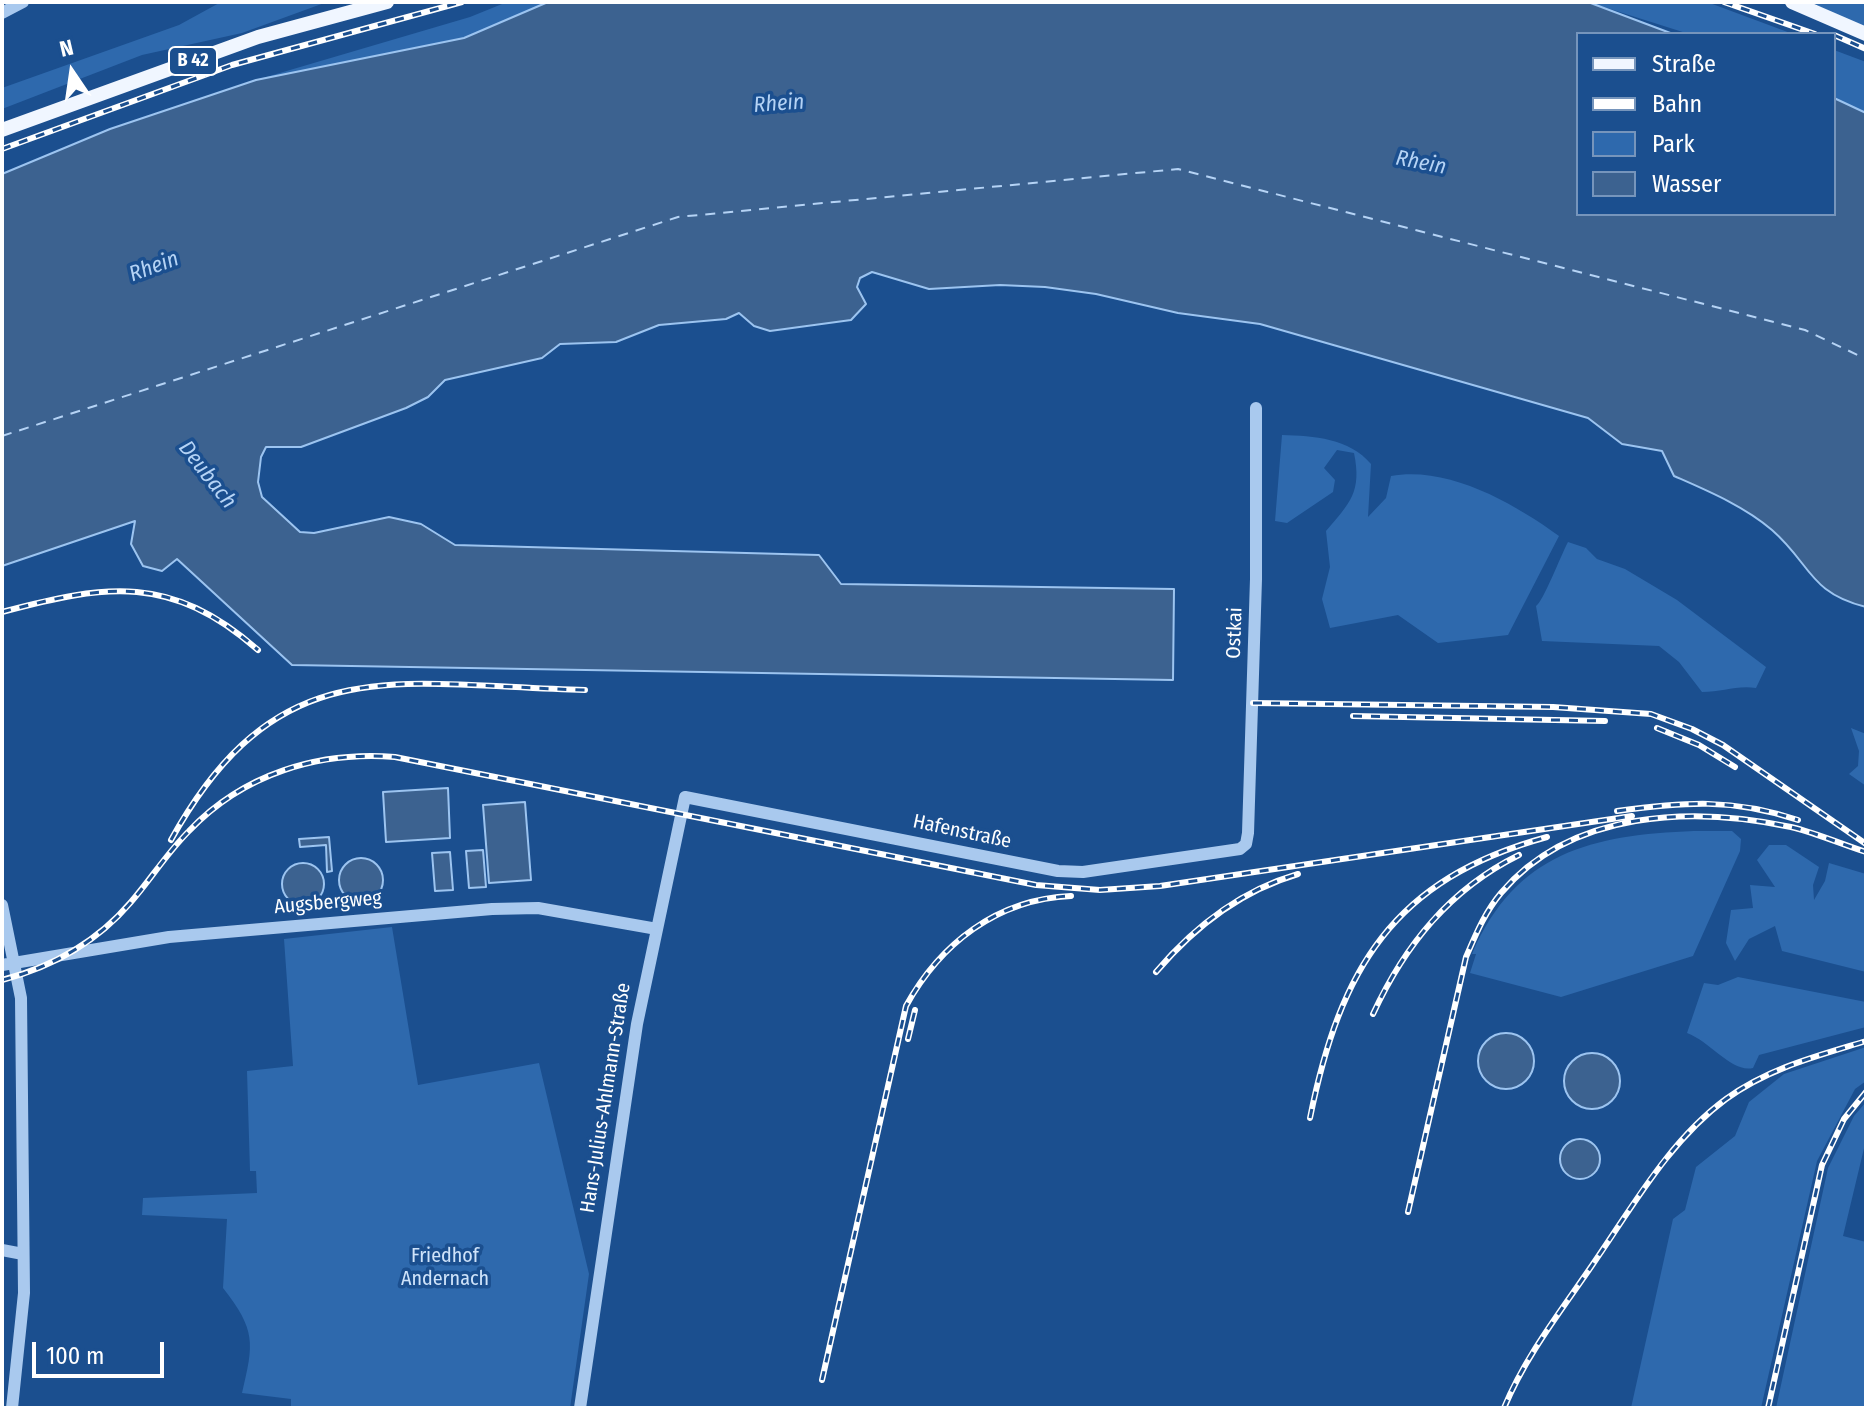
<!DOCTYPE html>
<meta charset="utf-8">
<style>
body{margin:0}
#map{position:relative;width:1868px;height:1410px;overflow:hidden;background:#1b4f8f;font-family:"Fira Sans Condensed",sans-serif}
canvas{display:block}
.frame{position:absolute;inset:0;border:4px solid #fff;pointer-events:none}
.legend{position:absolute;left:1576px;top:32px;width:260px;height:184px;box-sizing:border-box;background:#1b4f8f;border:2px solid #7695bc;margin:0;padding:10px 14px;list-style:none;font-size:24px;color:#fff}
.legend li{display:flex;align-items:center;gap:16px;height:40px}
.legend b{width:40px;border:2px solid #7695bc}
.north{position:absolute;left:32px;top:32px;width:80px;height:80px;-webkit-text-stroke:6px #1b4f8f;paint-order:stroke;rotate:347deg;font-size:22px;font-weight:700;line-height:32px;text-align:center;color:#fff}
.north::after{content:'';display:block;margin:auto;width:28px;height:36px;background:#fff;clip-path:polygon(50% 0,100% 100%,50% 72%,0 100%)}
.scale{position:absolute;left:32px;top:1342px;width:132px;height:36px;box-sizing:border-box;border:4px solid #fff;border-top:0;padding-left:10px;font-size:24px;line-height:28px;white-space:nowrap;color:#fff;-webkit-text-stroke:6px #1b4f8f;paint-order:stroke}
</style>
<div id="map">
<canvas width="1868" height="1410"></canvas>
<div class="frame"></div>
<ul class="legend">
<li><b style="height:10px;background:#f0f6ff"></b>Straße</li>
<li><b style="height:10px;background:#fff"></b>Bahn</li>
<li><b style="height:22px;background:#2e69ad"></b>Park</li>
<li><b style="height:22px;background:#3c6290"></b>Wasser</li>
</ul>
<div class="north">N</div>
<div class="scale">100 m</div>
</div>
<script>
const c = document.querySelector('canvas').getContext('2d');
c.lineJoin = 'round';
function fill(path, color) {
  c.fillStyle = color;
  c.fill(path, 'evenodd');
}
function trace(path, color, width, dash) {
  c.strokeStyle = color;
  c.lineWidth = width;
  c.lineCap = dash ? 'butt' : 'round';
  c.setLineDash(dash || []);
  c.stroke(path);
}
function label(font, color, halo, rows, align = 'center') {
  c.font = font + ' "Fira Sans Condensed",sans-serif';
  c.lineWidth = 7;
  c.setLineDash([]);
  c.textBaseline = 'middle';
  c.strokeStyle = halo;
  c.fillStyle = color;
  for (const [text, x, y, turn = 0] of rows) {
    c.save();
    c.translate(x, y);
    c.rotate((+turn || 0) * Math.PI / 180);
    c.textAlign = isNaN(turn) ? turn : align;
    if (halo) c.strokeText(text, 0, 0);
    c.fillText(text, 0, 0);
    c.restore();
  }
}
const green = new Path2D(`
 M 221,2 L 327,2 L 242,33 L 142,55 L 2,109 L 2,88 L 179,25 Z
 M 507,2 L 548,2 L 464,38 L 256,80 L 470,17 Z
 M 1588,2 L 1707,2 L 1793,34 L 1689,34 Z
 M 1808,2 L 1864,2 L 1866,27 Z
 M 1834,50 L 1866,62 L 1866,113 L 1834,98 Z
 M 1282,435 C 1314,436 1349,438 1371,464 L 1368,517 L 1386,498 L 1391,476 C 1449,466 1513,503 1559,536 L 1508,635 L 1438,643 L 1398,615 L 1330,628 L 1322,599 L 1330,567 L 1326,531 C 1350,503 1362,492 1354,453 L 1337,450 L 1324,468 L 1335,480 L 1333,492 L 1287,523 L 1275,521 Z
 M 1568,542 L 1586,548 L 1597,559 L 1625,569 L 1677,600 L 1766,667 L 1756,688 C 1737,685 1722,692 1702,692 L 1679,662 L 1659,646 L 1542,641 L 1536,606 C 1543,602 1561,555 1568,542 Z
 M 1851,728 L 1866,734 L 1866,786 L 1849,774 L 1858,766 L 1859,751 Z
 M 1694,831 L 1732,831 L 1741,839 L 1740,851 L 1693,956 L 1561,997 L 1470,973 L 1476,954 L 1472,954 C 1516,852 1592,835 1694,831 Z
 M 1769,845 L 1786,845 L 1819,867 L 1813,885 L 1814,900 L 1825,881 L 1829,863 L 1866,874 L 1866,972 L 1782,951 L 1775,926 L 1749,939 L 1735,961 L 1726,943 L 1731,910 L 1753,908 L 1750,885 L 1775,887 L 1757,860 Z
 M 392,927 L 418,1085 L 539,1063 L 589,1274 L 570,1408 L 291,1408 L 291,1399 L 242,1393 C 254,1343 256,1330 223,1288 L 227,1219 L 142,1215 L 143,1198 L 257,1193 L 256,1171 L 250,1171 L 247,1071 L 293,1066 L 284,939 Z
 M 1738,977 L 1866,1002 L 1866,1027 L 1759,1055 L 1753,1068 C 1732,1073 1711,1042 1687,1033 L 1704,983 L 1718,985 Z
 M 1866,1047 L 1866,1081 L 1855,1089 L 1817,1161 L 1761,1408 L 1631,1408 L 1673,1219 L 1685,1210 L 1696,1167 L 1735,1136 L 1749,1102 L 1784,1074 Z
 M 1866,1102 L 1866,1140 L 1843,1236 L 1866,1242 L 1866,1408 L 1776,1408 L 1828,1168 L 1854,1116 Z`);
const water = new Path2D(`
 M 548,2 L 1588,2 L 1673,34 L 1578,34 L 1578,214 L 1834,214 L 1834,98 L 1866,113 L 1866,607 C 1809,593 1811,564 1772,530 C 1744,506 1708,491 1674,476 L 1662,451 L 1622,444 L 1588,418 L 1260,324 L 1178,313 L 1096,294 L 1045,287 L 1000,285 L 929,289 L 872,272 L 860,278 L 857,287 L 866,304 L 851,320 L 770,331 L 754,326 L 739,313 L 726,319 L 659,325 L 616,342 L 560,344 L 542,358 L 445,380 L 428,397 L 406,408 L 301,447 L 266,447 L 261,457 L 258,482 L 262,497 L 300,532 L 314,533 L 389,517 L 421,524 L 455,545 L 819,555 L 841,584 L 1174,589 L 1173,680 L 292,665 L 177,559 L 162,571 L 143,566 L 131,544 L 135,521 L 2,566 L 2,174 L 110,129 L 256,80 L 464,38 Z
 M 448,788 L 450,838 L 386,842 L 383,792 Z
 M 525,802 L 531,880 L 489,883 L 483,805 Z
 M 329,837 L 332,871 L 327,872 L 326,845 L 300,847 L 299,839 Z
 M 483,850 L 486,887 L 469,888 L 466,851 Z
 M 450,852 L 453,890 L 435,891 L 432,853 Z
 M339 880a22 22 0 1 1 44 0a22 22 0 1 1-44 0Z
 M282 884a21 21 0 1 1 42 0a21 21 0 1 1-42 0Z
 M1478 1061a28 28 0 1 1 56 0a28 28 0 1 1-56 0Z
 M1564 1081a28 28 0 1 1 56 0a28 28 0 1 1-56 0Z
 M1560 1159a20 20 0 1 1 40 0a20 20 0 1 1-40 0Z`);
const ferry = new Path2D(`
 M 2,436 L 678,217 L 1178,169 L 1805,330 L 1866,359`);
const minor = new Path2D(`
 M 2,13 L 23,2
 M 2,905 L 21,998 L 24,1293 L 12,1408
 M 2,965 L 169,937 L 492,909 L 538,908 L 657,929
 M 2,1250 L 23,1254
 M 580,1408 L 637,1024 L 685,797 L 1058,871 L 1083,872 L 1240,849 L 1246,844 L 1248,833 L 1256,579 L 1256,408`);
const major = new Path2D(`
 M 1792,2 L 1866,34
 M 2,130 L 258,37 L 387,2`);
const rail = new Path2D(`
 M 1724,2 L 1815,34
 M 1834,35 L 1866,49
 M 2,149 L 232,65 L 462,2
 M 2,612 C 107,584 171,574 258,650
 M 1253,703 L 1553,707 L 1651,714 L 1692,729 L 1723,745 L 1866,844
 M 1353,716 L 1605,721
 M 1657,728 L 1699,745 L 1735,767
 M 1617,811 C 1685,802 1732,798 1798,820
 M 171,840 C 278,647 394,685 585,690
 M 1156,972 C 1195,926 1240,891 1298,874
 M 2,980 C 52,967 97,942 131,902 C 151,879 167,853 189,831 C 243,774 318,751 395,757 L 1036,885 L 1100,890 L 1160,886 L 1632,816
 M 1373,1014 C 1405,945 1450,889 1519,855
 M 908,1039 L 915,1010
 M 1310,1118 C 1340,969 1393,879 1547,837
 M 1408,1212 L 1466,957 C 1476,934 1485,912 1501,893 C 1571,810 1693,806 1791,827 C 1816,833 1841,844 1866,852
 M 822,1380 L 906,1006 C 940,944 997,899 1071,896
 M 1504,1408 C 1526,1355 1561,1311 1593,1264 C 1633,1206 1670,1140 1726,1099 C 1769,1068 1817,1056 1866,1041
 M 1768,1408 L 1822,1165 L 1844,1119 L 1866,1092`);
const shields = [
 [193,61,48]
];
const shieldNames = [
 ["B 42",193,61]
];
const streetNames = [
 ["Ostkai",1235,633,-88],
 ["Hafenstraße",962,832,12],
 ["Augsbergweg",328,903,-5],
 ["Hans-Julius-Ahlmann-Straße",606,1098,-81]
];
const parkNames = [
 ["Friedhof",445,1256],
 ["Andernach",445,1279]
];
const waterNames = [
 ["Rhein",779,104,-4],
 ["Rhein",1421,163,11],
 ["Rhein",154,267,-20],
 ["Deubach",207,475,52]
];
fill(green, '#2e69ad');
fill(water, '#3c6290');
trace(water, '#9cc4f0', 2);
trace(ferry, '#b5d3f5', 2, [10, 8]);
trace(minor, '#a9c9ee', 12);
trace(major, '#f0f6ff', 14);
trace(rail, '#fff', 6);
trace(rail, '#1b4f8f', 3, [9]);
for (const [x, y, w] of shields) {
  const box = new Path2D();
  box.roundRect(x - w / 2, y - 14, w, 28, 6);
  c.fillStyle = '#1b4f8f';
  c.fill(box);
  trace(box, '#fff', 2);
}
label('bold 18px', '#fff', null, shieldNames);
label('20px', '#fff', '#1b4f8f', streetNames);
label('20px', '#cfe3fa', '#1b4f8f', parkNames);
label('italic 22px', '#b5d3f5', '#1b4f8f', waterNames);
</script>
